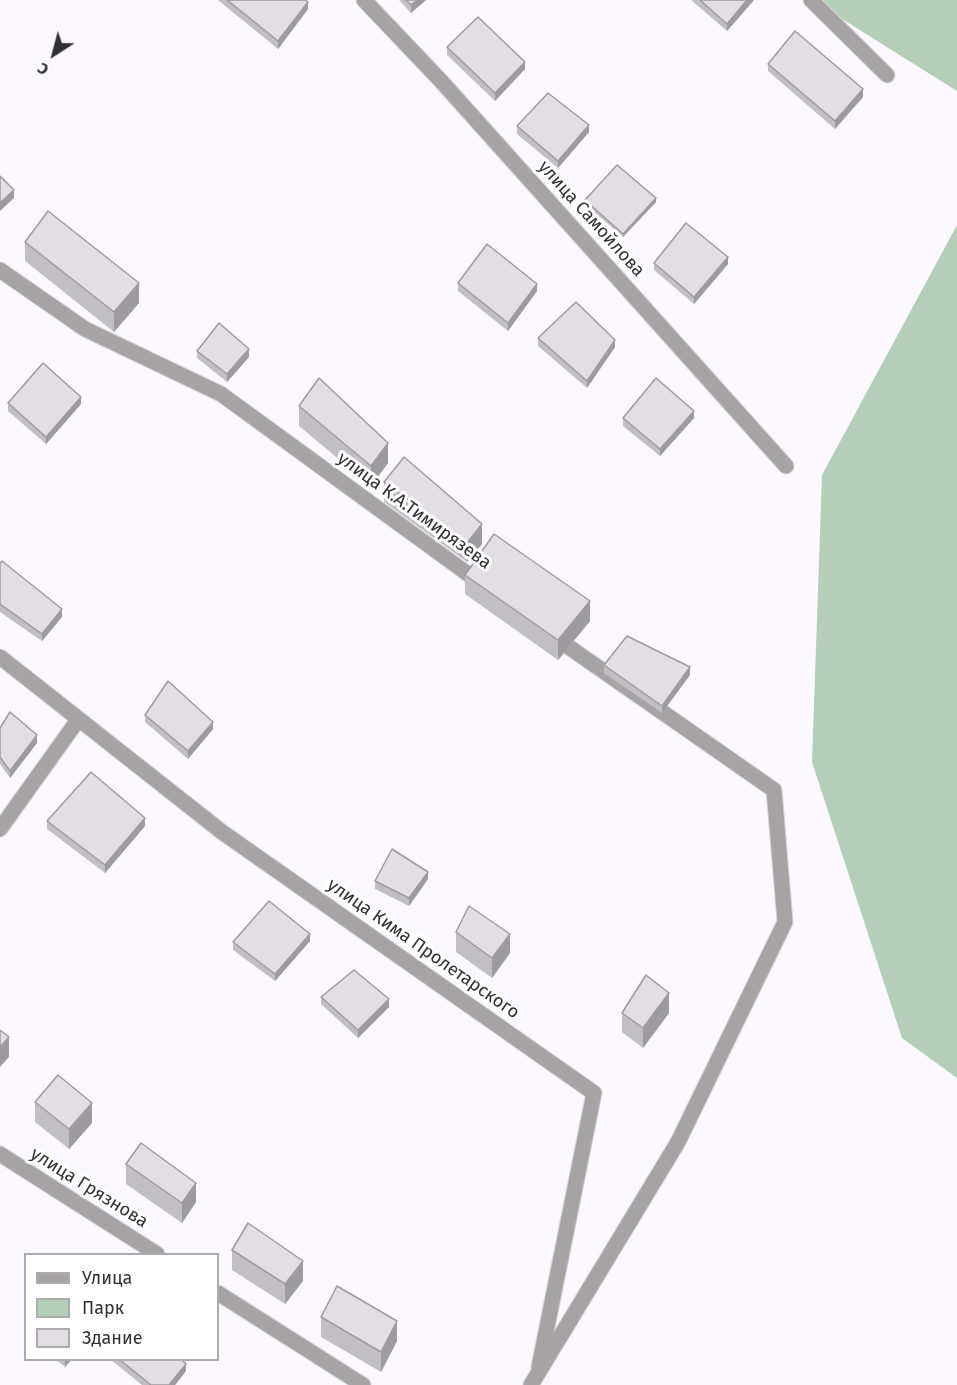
<!DOCTYPE html>
<meta charset="utf-8">
<style>
body{margin:0}
#map{position:relative;width:957px;height:1385px;overflow:hidden;background:#fbf8ff;font-family:"Fira Sans",sans-serif}
canvas{display:block}
.legend{position:absolute;left:24px;top:1253px;width:195px;height:108px;box-sizing:border-box;background:#fff;border:2px solid #adacad;margin:0;padding:8px 10px;list-style:none;font-size:18px;color:#313032}
.legend li{display:flex;align-items:center;gap:12px;height:30px}
.legend b{width:30px;border:2px solid #adacad}
.north{position:absolute;left:24px;top:24px;width:60px;height:60px;-webkit-text-stroke:4px #fff;paint-order:stroke;rotate:216deg;font-size:16px;font-weight:700;line-height:24px;text-align:center;color:#313032}
.north::after{content:'';display:block;margin:auto;width:21px;height:27px;background:#313032;clip-path:polygon(50% 0,100% 100%,50% 72%,0 100%)}
</style>
<div id="map">
<canvas width="957" height="1385"></canvas>
<ul class="legend">
<li><b style="height:8px;background:#a6a3a5"></b>Улица</li>
<li><b style="height:16px;background:#b5ceb9"></b>Парк</li>
<li><b style="height:16px;background:#e2dee4"></b>Здание</li>
</ul>
<div class="north">С</div>
</div>
<script>
const c = document.querySelector('canvas').getContext('2d');
c.lineJoin = 'round';
function fill(path, color) {
  c.fillStyle = color;
  c.fill(path, 'evenodd');
}
function trace(path, color, width, dash) {
  c.strokeStyle = color;
  c.lineWidth = width;
  c.lineCap = dash ? 'butt' : 'round';
  c.setLineDash(dash || []);
  c.stroke(path);
}
function label(font, color, halo, rows, align = 'center') {
  c.font = font + ' "Fira Sans",sans-serif';
  c.lineWidth = 6;
  c.setLineDash([]);
  c.textBaseline = 'middle';
  c.strokeStyle = halo;
  c.fillStyle = color;
  for (const [text, x, y, turn = 0] of rows) {
    c.save();
    c.translate(x, y);
    c.rotate((+turn || 0) * Math.PI / 180);
    c.textAlign = isNaN(turn) ? turn : align;
    if (halo) c.strokeText(text, 0, 0);
    c.fillText(text, 0, 0);
    c.restore();
  }
}
const green = new Path2D(`
 M 814,0 L 957,0 L 957,91 L 815,2 Z
 M 957,225 L 957,1078 L 902,1038 L 812,762 L 822,475 Z`);
const minor = new Path2D(`
 M 364,0 L 441,81 L 786,466
 M 811,0 L 887,75
 M 0,270 L 85,329 L 221,394 L 483,585
 M 0,657 L 222,832 L 594,1093 L 539,1367
 M 0,829 L 78,720
 M 0,1154 L 157,1254
 M 218,1293 L 363,1385
 M 531,1385 L 678,1142 L 785,922 L 774,790 L 553,636`);
const wall = new Path2D(`
 M 218,0 L 305,0 L 308,9 L 278,49 Z
 M 399,0 L 426,0 L 411,13 Z
 M 691,0 L 754,0 L 727,31 Z
 M 447,47 L 525,69 L 495,101 L 447,55 Z
 M 768,64 L 863,97 L 835,129 L 768,71 Z
 M 517,126 L 589,132 L 558,168 L 517,134 Z
 M 585,200 L 656,202 L 623,237 L 585,204 Z
 M 25,242 L 139,303 L 114,332 L 25,261 Z
 M 654,263 L 728,264 L 694,304 L 654,270 Z
 M 458,283 L 537,291 L 508,331 L 458,291 Z
 M 538,338 L 615,347 L 587,388 L 538,346 Z
 M 197,351 L 249,357 L 227,382 L 197,358 Z
 M 8,403 L 81,404 L 46,444 L 8,411 Z
 M 299,406 L 388,463 L 371,486 L 299,426 Z
 M 623,418 L 694,418 L 660,456 L 623,426 Z
 M 384,482 L 482,544 L 467,562 L 384,502 Z
 M 0,563 L 62,617 L 42,641 L 0,612 Z
 M 465,575 L 590,621 L 558,660 L 465,594 Z
 M 604,665 L 690,675 L 662,713 L 604,673 Z
 M 145,715 L 213,729 L 188,759 L 145,722 Z
 M 0,728 L 37,743 L 10,778 L 0,764 Z
 M 47,821 L 145,826 L 105,873 L 47,829 Z
 M 428,879 L 409,906 L 375,889 L 375,881 Z
 M 456,932 L 510,953 L 492,978 L 456,952 Z
 M 310,941 L 275,981 L 233,950 L 233,942 Z
 M 321,997 L 389,1007 L 358,1038 L 321,1004 Z
 M 622,1013 L 669,1013 L 643,1048 L 622,1032 Z
 M 35,1102 L 92,1123 L 69,1149 L 35,1122 Z
 M 126,1164 L 196,1202 L 182,1223 L 126,1184 Z
 M 232,1250 L 303,1281 L 285,1304 L 232,1270 Z
 M 321,1317 L 397,1341 L 381,1372 L 321,1337 Z
 M 55,1359 L 72,1359 L 65,1367 Z
 M 110,1359 L 181,1359 L 186,1371 L 175,1385 L 142,1385 Z`);
const shadedWall = new Path2D(`
 M 417,0 L 426,0 L 411,13 L 411,5 Z
 M 747,0 L 754,0 L 727,31 L 727,24 Z
 M 308,2 L 308,9 L 278,49 L 278,41 Z
 M 525,62 L 525,69 L 495,101 L 495,93 Z
 M 863,89 L 863,97 L 835,129 L 835,121 Z
 M 589,125 L 589,132 L 558,168 L 558,161 Z
 M 14,190 L 14,198 L 0,211 L 0,203 Z
 M 656,198 L 656,202 L 623,237 L 623,234 Z
 M 728,257 L 728,264 L 694,304 L 694,297 Z
 M 139,283 L 139,303 L 114,332 L 114,312 Z
 M 537,284 L 537,291 L 508,331 L 508,323 Z
 M 615,340 L 615,347 L 587,388 L 587,381 Z
 M 249,349 L 249,357 L 227,382 L 227,374 Z
 M 81,397 L 81,404 L 46,444 L 46,437 Z
 M 694,411 L 694,418 L 660,456 L 660,449 Z
 M 388,443 L 388,463 L 371,486 L 371,466 Z
 M 482,524 L 482,544 L 467,562 L 467,543 Z
 M 590,601 L 590,621 L 558,660 L 558,640 Z
 M 62,609 L 62,617 L 42,641 L 42,634 Z
 M 690,667 L 690,675 L 662,713 L 662,706 Z
 M 213,722 L 213,729 L 188,759 L 188,751 Z
 M 37,735 L 37,743 L 10,778 L 10,771 Z
 M 145,818 L 145,826 L 105,873 L 105,865 Z
 M 428,872 L 428,879 L 409,906 L 409,898 Z
 M 310,934 L 310,941 L 275,981 L 275,974 Z
 M 510,934 L 510,953 L 492,978 L 492,958 Z
 M 669,993 L 669,1013 L 643,1048 L 643,1028 Z
 M 389,999 L 389,1007 L 358,1038 L 358,1030 Z
 M 9,1037 L 9,1057 L 0,1067 L 0,1047 Z
 M 92,1103 L 92,1123 L 69,1149 L 69,1129 Z
 M 196,1183 L 196,1202 L 182,1223 L 182,1203 Z
 M 303,1261 L 303,1281 L 285,1304 L 285,1284 Z
 M 397,1321 L 397,1341 L 381,1372 L 381,1352 Z
 M 65,1359 L 72,1359 L 65,1367 Z
 M 186,1364 L 186,1371 L 175,1385 L 169,1385 Z`);
const building = new Path2D(`
 M 227,0 L 305,0 L 308,2 L 278,41 Z
 M 406,0 L 417,0 L 411,5 Z
 M 700,0 L 747,0 L 727,24 Z
 M 478,17 L 525,62 L 495,93 L 447,47 Z
 M 795,31 L 863,89 L 835,121 L 768,64 Z
 M 548,93 L 589,125 L 558,161 L 517,126 Z
 M 617,165 L 656,198 L 623,234 L 585,200 Z
 M 0,176 L 14,190 L 0,203 Z
 M 48,211 L 139,283 L 114,312 L 25,242 Z
 M 686,223 L 728,257 L 694,297 L 654,263 Z
 M 487,244 L 537,284 L 508,323 L 458,283 Z
 M 576,302 L 615,340 L 587,381 L 538,338 Z
 M 219,323 L 249,349 L 227,374 L 197,351 Z
 M 43,363 L 81,397 L 46,437 L 8,403 Z
 M 319,378 L 388,443 L 371,466 L 299,406 Z
 M 656,378 L 694,411 L 660,449 L 623,418 Z
 M 404,457 L 482,524 L 467,543 L 384,482 Z
 M 494,534 L 590,601 L 558,640 L 465,575 Z
 M 2,561 L 62,609 L 42,634 L 0,604 L 0,563 Z
 M 627,636 L 690,667 L 662,706 L 604,665 Z
 M 168,681 L 213,722 L 188,751 L 145,715 Z
 M 10,712 L 37,735 L 10,771 L 0,757 L 0,728 Z
 M 91,772 L 145,818 L 105,865 L 47,821 Z
 M 392,849 L 428,872 L 409,898 L 375,881 Z
 M 269,901 L 310,934 L 275,974 L 233,942 Z
 M 469,906 L 510,934 L 492,958 L 456,932 Z
 M 354,970 L 389,999 L 358,1030 L 321,997 Z
 M 646,975 L 669,993 L 643,1028 L 622,1013 Z
 M 0,1030 L 9,1037 L 0,1047 Z
 M 58,1075 L 92,1103 L 69,1129 L 35,1102 Z
 M 141,1143 L 196,1183 L 182,1203 L 126,1164 Z
 M 248,1223 L 303,1261 L 285,1284 L 232,1250 Z
 M 337,1286 L 397,1321 L 381,1352 L 321,1317 Z
 M 119,1359 L 181,1359 L 186,1364 L 169,1385 L 151,1385 Z`);
const streetNames = [
 ["улица Самойлова",591,219,48],
 ["улица К.А.Тимирязева",414,511,36],
 ["улица Кима Пролетарского",423,949,35],
 ["улица Грязнова",89,1188,32]
];
fill(green, '#b5ceb9');
trace(minor, '#d7d4da', 17);
trace(minor, '#a6a3a5', 15);
fill(wall, '#c2bfc4');
fill(shadedWall, '#9e9ba0');
fill(building, '#e2dee4');
trace(building, '#9e9ba0', 1.5);
label('18px', '#313032', '#fff', streetNames);
</script>
